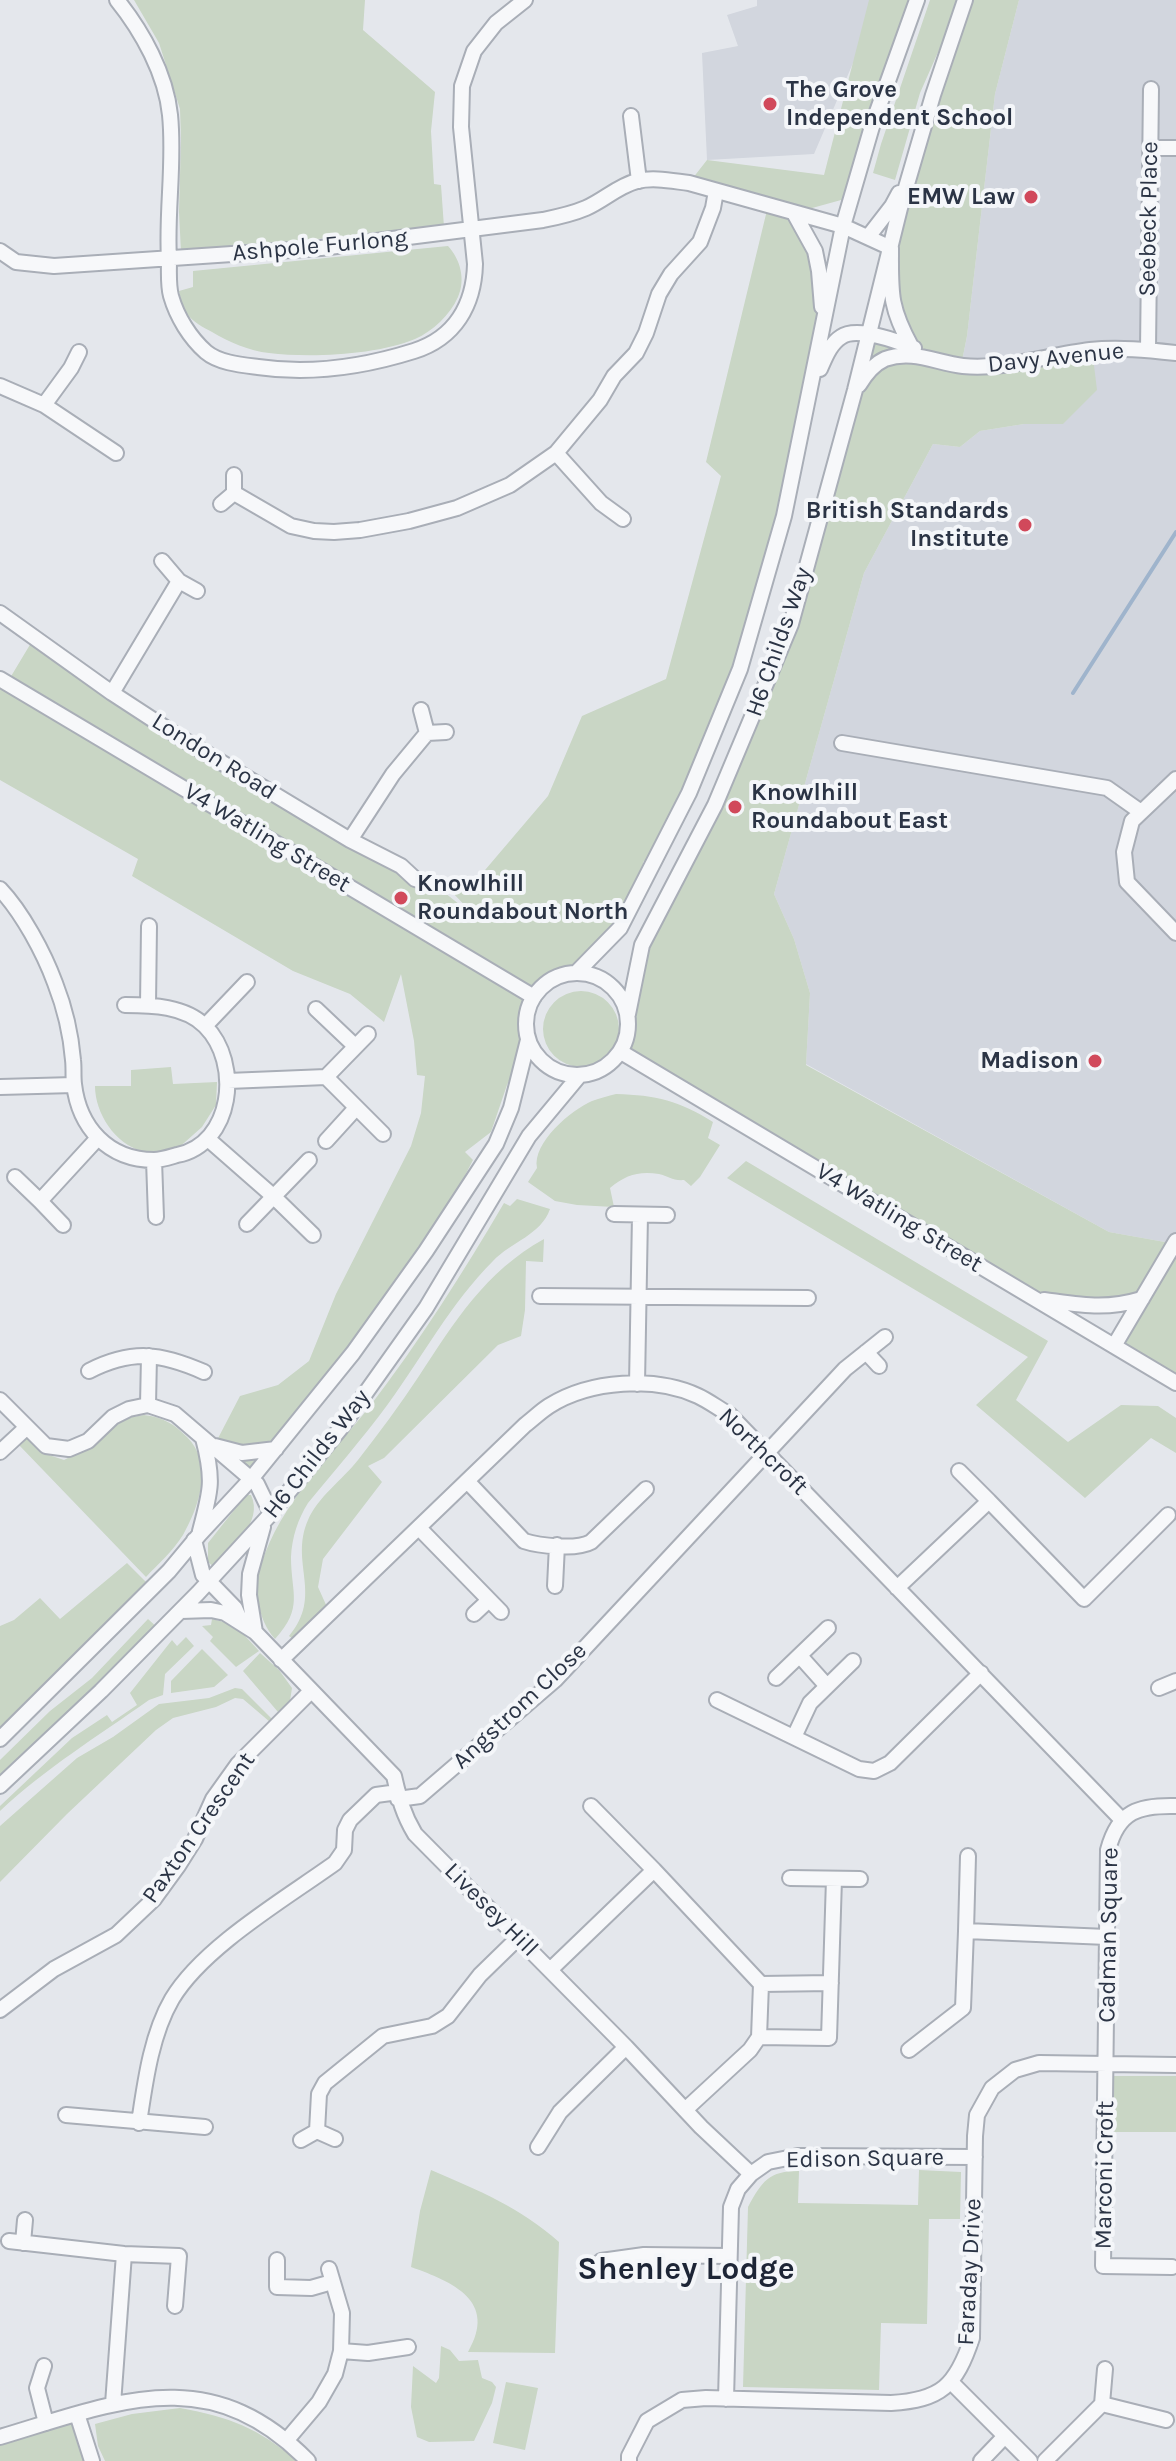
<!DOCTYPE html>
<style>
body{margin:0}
canvas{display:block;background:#e4e7ec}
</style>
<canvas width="1176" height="2461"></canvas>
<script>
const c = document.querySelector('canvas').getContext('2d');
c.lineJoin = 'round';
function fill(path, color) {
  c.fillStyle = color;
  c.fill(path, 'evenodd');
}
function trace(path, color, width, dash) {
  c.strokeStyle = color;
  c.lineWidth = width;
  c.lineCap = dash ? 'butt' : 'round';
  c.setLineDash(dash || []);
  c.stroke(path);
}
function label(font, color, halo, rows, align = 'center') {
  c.font = font + ' Karla,sans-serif';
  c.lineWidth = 8;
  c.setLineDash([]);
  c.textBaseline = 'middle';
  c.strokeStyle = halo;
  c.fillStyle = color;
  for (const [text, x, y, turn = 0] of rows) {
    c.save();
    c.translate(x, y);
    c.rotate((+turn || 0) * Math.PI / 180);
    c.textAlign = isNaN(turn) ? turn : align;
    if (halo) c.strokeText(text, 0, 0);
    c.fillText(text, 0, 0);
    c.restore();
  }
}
const built = new Path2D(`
 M 757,0 L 880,0 L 814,154 L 707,160 L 702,53 L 738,46 L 727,15 L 757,6 Z
 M 1019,0 L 1176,0 L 1176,1244 L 1109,1232 L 806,1064 L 810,993 L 794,939 L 774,894 L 864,573 L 933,444 L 960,447 L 980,431 L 1024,424 L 1063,424 L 961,366 L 967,336 L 995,94 Z`);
const green = new Path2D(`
 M 134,0 L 365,0 L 363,30 L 435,92 L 431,131 L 434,184 L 441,185 L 444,227 L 181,252 L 179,212 L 181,139 L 180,109 L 159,43 Z
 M 869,0 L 918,0 L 852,197 L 794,213 L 815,251 L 823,329 L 740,669 L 660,851 L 643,862 L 649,872 L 620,928 L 576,973 L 563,975 L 545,984 L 534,997 L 529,1007 L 526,1026 L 528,1040 L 507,1085 L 491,1132 L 465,1152 L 473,1160 L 426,1251 L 251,1479 L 214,1446 L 240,1396 L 278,1385 L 309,1361 L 336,1294 L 411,1146 L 421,1113 L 425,1076 L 417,1075 L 414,1041 L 401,974 L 384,1022 L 350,994 L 293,971 L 132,876 L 138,859 L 0,780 L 0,679 L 7,683 L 34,638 L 112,693 L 435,885 L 479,920 L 449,889 L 465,890 L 474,883 L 548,796 L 582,716 L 666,679 L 721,476 L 706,462 L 768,206 L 689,183 L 707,160 L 824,175 Z
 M 930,0 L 961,0 L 920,93 L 895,180 L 873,173 L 881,144 Z
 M 965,0 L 1019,0 L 995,94 L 967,336 L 961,366 L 1092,349 L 1097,390 L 1063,424 L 1024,424 L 980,431 L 960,447 L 933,444 L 864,573 L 774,894 L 794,939 L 810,993 L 806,1065 L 1109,1232 L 1176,1244 L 1176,1382 L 1114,1346 L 1142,1300 L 1036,1299 L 621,1052 L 629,1030 L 628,1014 L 642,945 L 667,899 L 791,624 L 867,334 L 909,346 L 899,324 L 891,248 Z
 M 448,246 C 460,259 466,279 458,297 C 450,315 433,331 415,339 C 377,355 310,358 269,353 C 249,351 229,342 212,332 C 204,328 192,321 187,314 C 182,308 181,298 179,291 L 193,287 L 193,271 Z
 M543 1029a38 38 0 1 1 76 0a38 38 0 1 1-76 0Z
 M 171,1067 L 173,1084 L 217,1082 L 216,1105 L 202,1127 L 175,1151 C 165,1151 151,1153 142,1151 C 115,1144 95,1113 95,1086 L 131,1086 L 131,1070 Z
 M 616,1094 C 656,1095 680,1101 713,1122 L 708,1138 L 720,1145 L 700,1177 L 691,1186 L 684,1180 C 673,1181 668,1176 659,1174 C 638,1171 626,1175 610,1188 L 614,1207 L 577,1205 L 555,1201 L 528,1182 L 537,1168 C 532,1143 571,1110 592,1101 C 600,1098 608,1096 616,1094 Z
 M 746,1161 L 1048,1341 L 1016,1400 L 1068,1442 L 1121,1405 L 1158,1406 L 1176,1418 L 1176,1453 L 1151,1438 L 1085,1498 L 976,1405 L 1028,1357 L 727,1178 Z
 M 517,1199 L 550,1209 C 541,1235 511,1242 493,1261 C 451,1303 423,1356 388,1404 C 363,1438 335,1470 308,1503 C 298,1519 292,1537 291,1557 C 291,1594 304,1607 275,1639 C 258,1620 253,1589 261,1565 C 280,1504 331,1455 370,1406 C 419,1342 463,1273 504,1203 L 510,1206 Z
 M 544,1239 L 543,1262 L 526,1261 L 525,1310 L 521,1336 L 498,1345 L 384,1458 L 368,1466 L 382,1482 L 323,1559 L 318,1587 L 327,1607 L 293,1639 L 289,1636 C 324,1595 289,1563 308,1520 C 317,1498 343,1479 358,1460 C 379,1433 400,1405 419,1376 C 455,1321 485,1272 544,1239 Z
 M 144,1415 C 163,1417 174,1424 187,1437 C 214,1464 199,1507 183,1535 C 173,1551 158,1564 146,1577 L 18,1444 L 26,1437 L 40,1452 L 64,1460 L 88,1448 L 126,1418 Z
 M 246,1495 L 251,1495 C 264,1523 231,1547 214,1567 L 208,1562 L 208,1543 Z
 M 127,1563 L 150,1586 L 0,1739 L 0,1626 L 14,1620 L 40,1598 L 60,1619 Z
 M 148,1619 L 159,1629 L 0,1781 L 0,1760 L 50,1711 L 92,1678 Z
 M 212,1619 L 235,1625 L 259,1651 L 236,1667 L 210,1641 L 213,1637 L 202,1626 L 211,1625 Z
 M 186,1637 L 194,1646 L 165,1674 L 163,1695 L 149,1700 C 98,1736 46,1768 0,1811 L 0,1806 L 72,1738 L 107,1715 L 112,1722 L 137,1705 L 130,1693 L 172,1640 L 177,1646 Z
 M 202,1649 L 228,1675 L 214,1687 L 171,1693 L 171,1681 Z
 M 260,1653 L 279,1670 L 292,1688 L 290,1701 L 278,1712 L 243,1671 Z
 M 235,1688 L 242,1689 L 272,1719 L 270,1722 L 243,1699 L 235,1698 L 216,1707 L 173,1718 L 156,1730 L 67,1814 L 0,1882 L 0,1826 L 77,1758 L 113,1737 L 159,1704 L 209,1698 Z
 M 1113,2076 L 1176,2076 L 1176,2132 L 1113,2132 Z
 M 431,2170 C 478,2190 521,2208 559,2242 L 555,2353 L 468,2352 C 498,2301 453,2282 411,2267 L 420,2211 Z
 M 919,2170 L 961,2172 L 960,2219 L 929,2219 L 927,2324 L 881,2323 L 879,2390 L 743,2387 L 748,2207 C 762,2181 769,2171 799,2171 L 798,2203 L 918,2205 Z
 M 441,2346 L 450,2350 L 459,2361 L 478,2360 L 482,2378 L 492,2382 L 496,2387 L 492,2403 L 474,2441 L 429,2442 L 417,2437 L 411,2407 L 413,2366 L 436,2383 L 439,2378 Z
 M 506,2382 L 538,2388 L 525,2450 L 493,2443 Z
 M 180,2408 C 230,2417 258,2428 297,2461 L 105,2461 L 98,2446 L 95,2424 L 132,2414 Z
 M 72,2423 L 88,2461 L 0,2461 L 0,2444 Z`);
const stream = new Path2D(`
 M 1073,693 L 1176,532`);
const minor = new Path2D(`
 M 117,0 C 142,31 166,74 170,115 C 175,163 166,212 169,260 C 169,272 168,285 171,296 C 177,317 190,338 206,352 C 219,363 242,365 258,367 C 312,375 363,367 414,351 C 455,338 474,305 475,264 L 461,127 L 462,86 L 474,51 L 496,23 L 525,0
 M 631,116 L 639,181
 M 1150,148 L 1176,148
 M 794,213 L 815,251 L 819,271 L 822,307
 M 868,237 L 892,206 L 899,193
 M 0,251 L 16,262 L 54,266 L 321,248 L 543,220 C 558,217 572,214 586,208 C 604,200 618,186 637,181 C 654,177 672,181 689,183 L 843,226 L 891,248 C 891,292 889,306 911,346
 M 1148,349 L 1151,89
 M 820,369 C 825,358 830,344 841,337 C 856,326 897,341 914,348
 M 859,385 C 865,375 874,364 885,359 C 913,349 936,363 963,366 C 1005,370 1048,355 1090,350 C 1118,347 1148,350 1176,353
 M 0,386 L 44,405 L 116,453
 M 44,405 L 71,368 L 79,352
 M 556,453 L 601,503 L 623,519
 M 234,493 L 291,526 L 314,531 L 334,532 L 360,530 L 409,521 L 457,508 L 510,485 L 556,453 L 600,400 L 614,376 L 636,353 L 646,333 L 659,294 L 671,274 L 700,242 L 713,208 L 716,191
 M 221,504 L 234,493 L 234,475
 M 179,581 L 197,591
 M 0,613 L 112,693 L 181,738 L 350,840 L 401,866 L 415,879 L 435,885
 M 0,679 L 534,997
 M 112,693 L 179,581 L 162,561
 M 421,710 L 427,733
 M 427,733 L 446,732
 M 842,743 L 1107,788 L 1141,812
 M 1176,779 L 1132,821 L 1124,852 L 1127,882 L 1176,933
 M 350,840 L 393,774 L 427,733
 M 0,889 C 22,912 44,953 55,983 C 64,1006 71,1035 73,1060 C 74,1068 73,1076 74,1084 C 79,1127 108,1160 154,1160 C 161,1160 170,1157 177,1155 C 233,1144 242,1063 205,1026 C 185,1006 152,1005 125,1005
 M526 1024a51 51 0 1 1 102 0a51 51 0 1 1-102 0Z
 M 576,973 L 620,928 L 689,793 L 740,669 L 784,516 L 843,226 L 873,123 L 917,0
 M 148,1005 L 149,926
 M 316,1009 L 355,1046
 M 628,1014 L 642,945 L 715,805 L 791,624 L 855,390 L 900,208 L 933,95 L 965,0
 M 205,1026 L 247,982
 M 621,1052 L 1176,1383
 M 326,1077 L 383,1134
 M 228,1081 L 326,1077 L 368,1034
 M 0,1087 L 74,1085
 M 208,1139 L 273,1196 L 313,1235
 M 326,1141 L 356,1108
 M 154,1160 L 156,1217
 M 15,1177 L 40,1201
 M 614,1214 L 667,1215
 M 247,1224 L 309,1160
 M 63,1225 L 40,1201 L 97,1139
 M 540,1296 L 808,1298
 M 1044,1300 C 1082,1305 1105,1310 1142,1299
 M 1114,1346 L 1176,1241
 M 866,1352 L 879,1366
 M 89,1371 C 132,1349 161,1353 204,1372
 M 637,1384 L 640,1215
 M 0,1400 L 46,1446 L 69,1449 L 88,1441 L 113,1417 L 129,1409 L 148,1405 L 175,1414 L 257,1484 L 271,1513
 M 148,1405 L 149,1356
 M 215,1446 L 242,1453 L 276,1449
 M 0,1452 L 26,1428
 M 959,1471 L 989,1501
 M 468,1482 L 524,1541 C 539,1546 577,1550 591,1542 L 646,1489
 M 420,1529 L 501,1612
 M 200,1531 C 211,1490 214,1480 203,1438
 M 194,1540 L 203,1575 L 235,1608 L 241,1622
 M 555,1586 L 557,1545
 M 897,1588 L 989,1501 L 1084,1599 L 1168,1515
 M 181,1611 L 211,1610 L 225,1613 L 255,1632 L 394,1776 C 399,1798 403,1814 415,1834 L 626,2047 L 701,2127 L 751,2174
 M 474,1614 L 489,1600
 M 255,1632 L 249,1595 L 250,1574 L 263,1527
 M 800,1656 L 826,1685
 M 281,1660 L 525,1425 C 533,1419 541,1411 549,1406 C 590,1380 655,1376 698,1396 C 709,1401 719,1409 730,1415 L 1122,1820
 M 776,1678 L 828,1628
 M 1159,1688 L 1176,1681
 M 717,1700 L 859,1769 L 874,1771 L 890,1763 L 981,1673
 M 794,1737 L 810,1703 L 853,1661
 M 0,1739 L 169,1571 L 199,1535 L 251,1479 L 353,1353 L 426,1251 L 496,1144 L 511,1108 L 528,1040
 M 0,1786 L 101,1691 L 198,1593 L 268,1517 L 340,1429 L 426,1308 L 529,1136 L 579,1076
 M 398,1799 L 420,1796 L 555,1680 L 845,1369 L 885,1337
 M 591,1806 L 654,1870
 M 790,1878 L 860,1879
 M 966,1931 L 968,1856
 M 550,1970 L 654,1870 L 761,1984 L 759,2037 L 750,2050 L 685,2110
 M 761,1984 L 831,1983
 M 0,2010 L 54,1969 L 116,1935 L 154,1899 L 178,1866 L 195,1839 L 213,1799 L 238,1764 L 311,1691
 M 759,2037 L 829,2038 L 834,1879
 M 909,2050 L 963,2008 L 966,1931 L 1107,1937
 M 66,2115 L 205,2127
 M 139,2123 C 145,2083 151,2035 172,1999 C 203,1947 285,1899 335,1863 L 344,1850 L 345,1830 L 350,1820 L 376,1795 L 398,1792
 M 335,2139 L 317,2131 L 319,2094 L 325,2083 L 383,2036 L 432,2026 L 448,2016 L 480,1975 L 519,1937
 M 301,2140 L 317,2131
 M 538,2147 L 560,2112 L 626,2047
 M 9,2241 L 124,2254 L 179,2256 L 175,2306
 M 23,2243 L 25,2220
 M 277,2260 L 277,2287 L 311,2288 L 332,2282
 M 601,2261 L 644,2255 L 729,2256
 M 1172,2267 L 1103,2266 L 1108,1850 C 1118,1811 1139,1805 1176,1806
 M 341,2351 L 368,2353 L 408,2347
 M 44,2366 L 37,2388 L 46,2423
 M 952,2383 L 1030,2461
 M 726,2399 L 731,2207 L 738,2189 L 751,2174 L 768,2162 L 798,2156 L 975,2157
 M 113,2404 L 124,2254
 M 1102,2404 L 1105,2369
 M 77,2414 L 92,2461
 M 0,2437 C 117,2402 209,2360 308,2461
 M 286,2441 L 319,2402 L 335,2374 L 341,2351 L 342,2313 L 329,2269
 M 629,2461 L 629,2456 L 647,2421 L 682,2400 L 706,2398 L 891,2403 C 941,2400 956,2386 972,2338 L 975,2136 L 977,2115 L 992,2088 L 1015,2070 L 1039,2063 L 1176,2065
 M 981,2461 L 1005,2436
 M 1045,2461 L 1102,2404 L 1166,2420`);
const markers = [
 [770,104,8,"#d1495b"],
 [1031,197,8,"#d1495b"],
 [1025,525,8,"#d1495b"],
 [735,807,8,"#d1495b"],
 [401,898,8,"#d1495b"],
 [1095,1061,8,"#d1495b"]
];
const poiNames = [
 ["The Grove",786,90],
 ["Independent School",786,118],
 ["EMW Law",1015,197,"right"],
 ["British Standards",1009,511,"right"],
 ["Institute",1009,539,"right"],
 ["Knowlhill",751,793],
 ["Roundabout East",751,821],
 ["Knowlhill",417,884],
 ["Roundabout North",417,912],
 ["Madison",1079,1061,"right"]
];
const streetNames = [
 ["Seebeck Place",1149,219,-89],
 ["Ashpole Furlong",320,246,-5],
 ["Davy Avenue",1056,358,-6],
 ["H6 Childs Way",779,642,-71],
 ["London Road",214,757,32],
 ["V4 Watling Street",267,838,31],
 ["V4 Watling Street",899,1218,31],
 ["Northcroft",763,1452,44],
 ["H6 Childs Way",317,1454,-52],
 ["Angstrom Close",520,1706,-43],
 ["Paxton Crescent",199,1828,-55],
 ["Livesey Hill",491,1910,45],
 ["Cadman Square",1109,1935,-89],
 ["Edison Square",865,2159,-1],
 ["Marconi Croft",1105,2175,-89],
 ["Faraday Drive",970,2272,-87]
];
const districtNames = [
 ["Shenley Lodge",686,2270]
];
fill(built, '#d2d6de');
fill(green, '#c9d6c5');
trace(stream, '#9fb4cc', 4);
trace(minor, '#a9aeb7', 18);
trace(minor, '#f7f8fa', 14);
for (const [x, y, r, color] of markers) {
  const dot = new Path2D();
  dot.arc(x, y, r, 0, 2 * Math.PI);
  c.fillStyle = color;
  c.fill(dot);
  trace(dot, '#f4f6f9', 3);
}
label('bold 24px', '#2b3445', '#f4f6f9', poiNames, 'left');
label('24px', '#2b3445', '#f4f6f9', streetNames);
label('bold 32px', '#1d2536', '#f4f6f9', districtNames);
</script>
